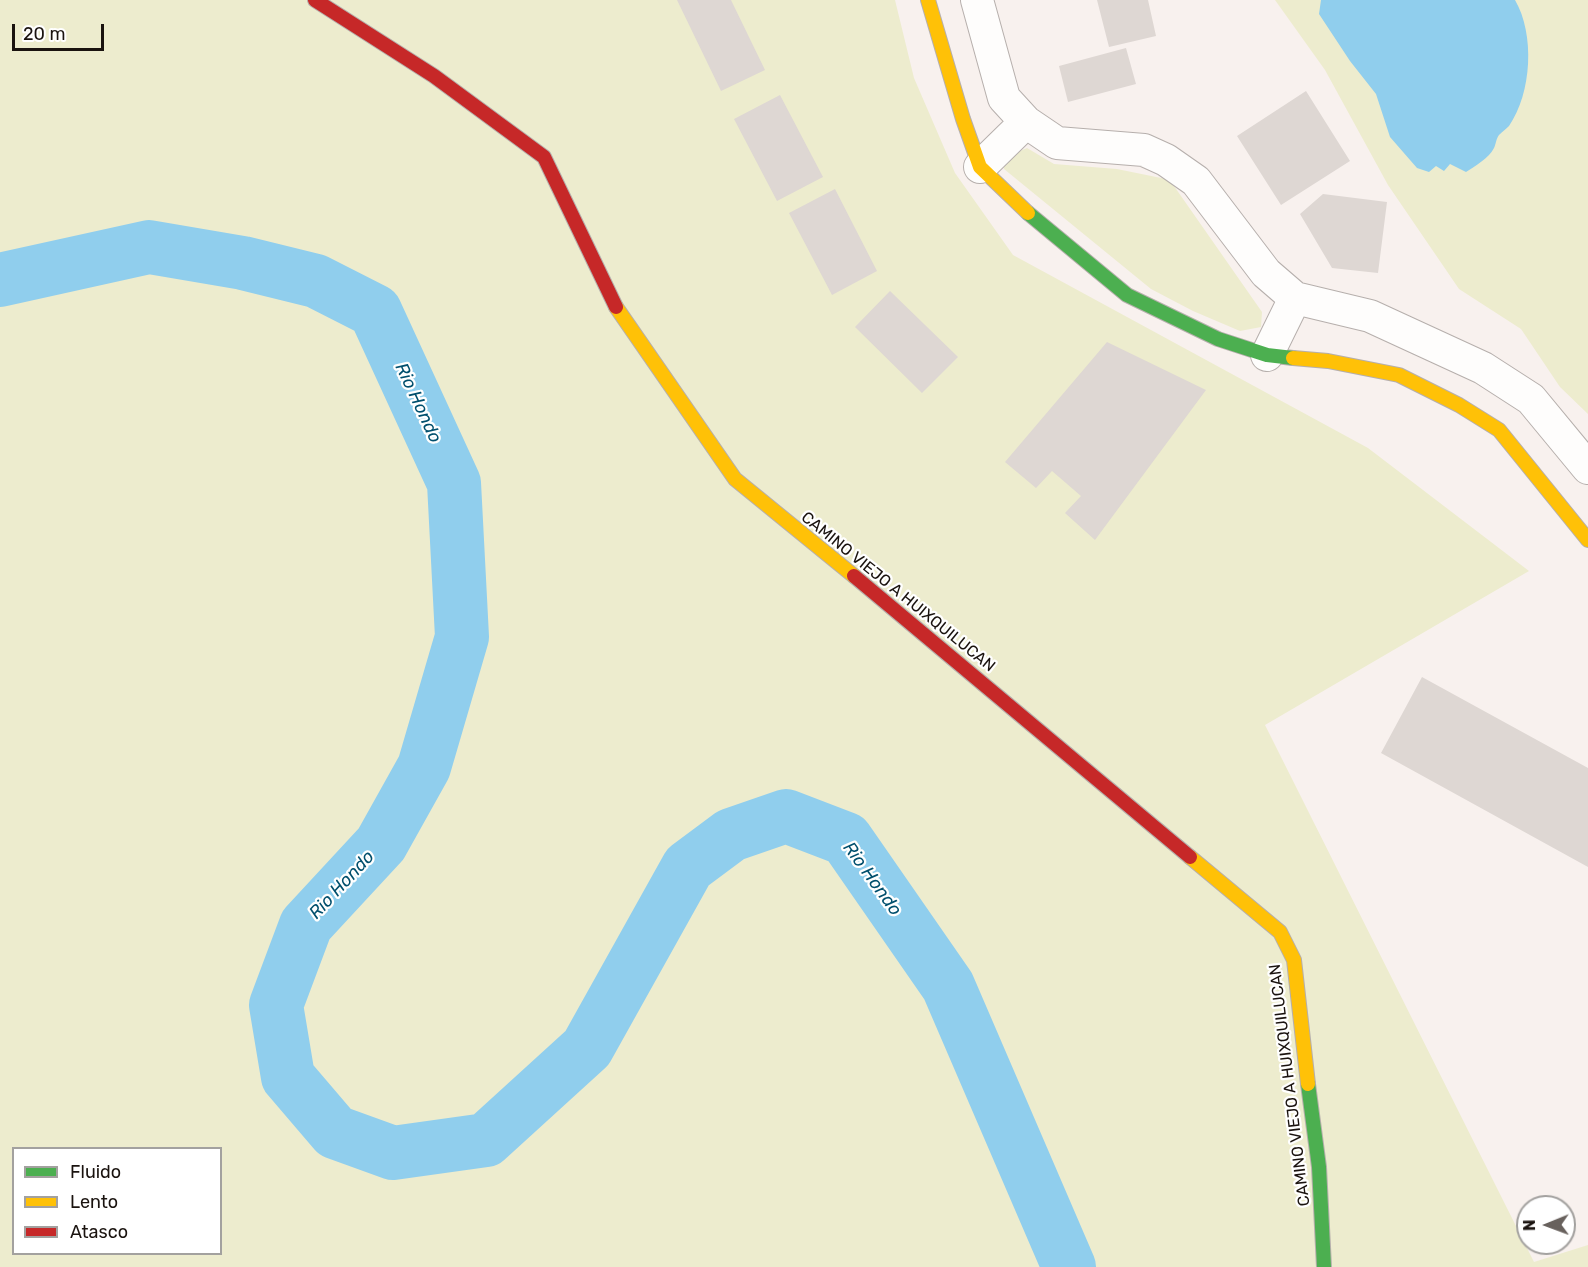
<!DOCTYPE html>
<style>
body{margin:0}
#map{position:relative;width:1588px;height:1267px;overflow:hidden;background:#f8f1ee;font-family:Rubik,sans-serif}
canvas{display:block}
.legend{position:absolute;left:12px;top:1147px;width:210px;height:108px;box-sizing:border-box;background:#fff;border:2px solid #a3a19f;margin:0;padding:8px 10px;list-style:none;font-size:18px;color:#1a130f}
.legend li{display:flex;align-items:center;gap:12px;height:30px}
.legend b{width:30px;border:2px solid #a3a19f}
.north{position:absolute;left:1516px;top:1195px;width:60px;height:60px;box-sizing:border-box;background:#fff;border:2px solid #a3a19f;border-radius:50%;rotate:269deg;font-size:16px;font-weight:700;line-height:24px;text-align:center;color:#1a130f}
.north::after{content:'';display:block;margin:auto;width:21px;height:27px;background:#68615d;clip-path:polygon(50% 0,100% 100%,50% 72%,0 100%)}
.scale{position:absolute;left:12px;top:24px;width:92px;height:27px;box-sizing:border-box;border:3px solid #1a130f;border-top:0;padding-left:8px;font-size:18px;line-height:21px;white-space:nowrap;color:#1a130f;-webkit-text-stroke:4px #fff;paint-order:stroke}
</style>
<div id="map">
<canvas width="1588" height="1267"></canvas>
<ul class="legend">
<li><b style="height:8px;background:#4caf50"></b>Fluido</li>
<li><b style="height:8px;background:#ffc107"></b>Lento</li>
<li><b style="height:8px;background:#c62828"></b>Atasco</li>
</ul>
<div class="north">N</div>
<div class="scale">20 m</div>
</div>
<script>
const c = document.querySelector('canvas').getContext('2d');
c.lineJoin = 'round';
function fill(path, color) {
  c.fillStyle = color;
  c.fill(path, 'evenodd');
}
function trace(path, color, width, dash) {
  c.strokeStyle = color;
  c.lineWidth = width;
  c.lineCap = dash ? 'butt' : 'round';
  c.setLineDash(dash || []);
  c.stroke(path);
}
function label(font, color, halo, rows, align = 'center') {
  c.font = font + ' Rubik,sans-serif';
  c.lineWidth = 4.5;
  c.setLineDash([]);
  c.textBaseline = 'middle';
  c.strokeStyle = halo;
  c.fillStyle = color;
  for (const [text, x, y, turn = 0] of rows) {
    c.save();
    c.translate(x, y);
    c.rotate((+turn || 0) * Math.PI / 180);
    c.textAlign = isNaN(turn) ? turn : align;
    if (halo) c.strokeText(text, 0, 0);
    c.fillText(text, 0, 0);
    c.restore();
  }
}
const green = new Path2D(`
 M 0,0 L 895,0 L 914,78 L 955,173 L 1013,255 L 1368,448 L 1529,571 L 1265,725 L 1534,1262 L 1588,1245 L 1588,1267 L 0,1267 ZM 14,1148 L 220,1148 L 220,1254 L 14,1254 Z
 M 1275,0 L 1588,0 L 1588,414 L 1560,387 L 1521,329 L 1459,289 L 1388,185 L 1325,70 Z
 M 1027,148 L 1054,164 L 1117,169 L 1166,179 L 1174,186 L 1262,312 L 1261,327 L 1240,331 L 1193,311 L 1151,289 L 1004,169 L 1003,162 L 1013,154 Z`);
const water = new Path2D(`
 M 1321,0 L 1515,0 C 1535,34 1532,93 1509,126 C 1506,129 1502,132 1499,135 C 1496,139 1496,144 1494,148 C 1489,158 1475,166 1466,172 L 1450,164 L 1444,171 L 1436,166 L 1429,172 L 1417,168 L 1390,137 L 1376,94 L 1350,61 L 1319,14 Z`);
const river = new Path2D(`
 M 0,280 L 149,247 L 243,263 L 316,281 L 375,311 L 454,483 L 462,637 L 424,767 L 381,844 L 306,925 L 276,1005 L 288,1077 L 335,1132 L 393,1153 L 486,1140 L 587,1048 L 688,867 L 731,835 L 786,816 L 846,839 L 948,986 L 1069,1267`);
const building = new Path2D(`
 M 677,0 L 731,0 L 765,70 L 721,91 Z
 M 1097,0 L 1148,0 L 1156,36 L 1109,47 Z
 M 1126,48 L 1136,84 L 1068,102 L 1059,66 Z
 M 1306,91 L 1350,161 L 1281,205 L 1237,136 Z
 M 780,95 L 823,177 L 777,201 L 734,119 Z
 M 835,189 L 877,271 L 832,295 L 789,213 Z
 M 1323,194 L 1387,202 L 1378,273 L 1332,268 L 1300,214 Z
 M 890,291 L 958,357 L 922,393 L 855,327 Z
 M 1107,342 L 1206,390 L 1095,540 L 1065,513 L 1081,496 L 1052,471 L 1036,488 L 1005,462 Z
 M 1422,677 L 1588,768 L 1588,867 L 1381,753 Z`);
const street = new Path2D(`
 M 977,0 L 1004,98 L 1026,122 L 1057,143 L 1144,150 L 1166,160 L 1196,181 L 1266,273 L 1295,298 L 1370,316 L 1483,368 L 1531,399 L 1588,468
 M 980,167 L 1026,122
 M 1267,355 L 1295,298`);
const fast = new Path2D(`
 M 1028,213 L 1127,295 L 1218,339 L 1267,355 L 1293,358
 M 1308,1084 L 1319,1167 L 1324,1267`);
const slow = new Path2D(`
 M 928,0 L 963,119 L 980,167 L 1028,213
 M 616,307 L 735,479 L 854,576
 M 1293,358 L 1328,361 L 1399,375 L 1459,405 L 1499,430 L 1588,540
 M 1190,857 L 1280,932 L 1294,960 L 1308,1084`);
const jam = new Path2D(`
 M 315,0 L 434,76 L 544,157 L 616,307
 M 854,576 L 1190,857`);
const streetNames = [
 ["CAMINO VIEJO A HUIXQUILUCAN",898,592,39],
 ["CAMINO VIEJO A HUIXQUILUCAN",1290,1085,-97]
];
const waterNames = [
 ["Rio Hondo",418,403,65],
 ["Rio Hondo",872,879,54],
 ["Rio Hondo",342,885,-47]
];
fill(green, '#edecce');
fill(water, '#90ceed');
trace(river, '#90ceed', 54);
fill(building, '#ded7d3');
trace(street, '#b6afac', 34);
trace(fast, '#b6afac', 16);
trace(slow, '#b6afac', 16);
trace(jam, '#b6afac', 16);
trace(street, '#fefdfc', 32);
trace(fast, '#4caf50', 14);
trace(slow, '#ffc107', 14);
trace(jam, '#c62828', 14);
label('16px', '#1a130f', '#fff', streetNames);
label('italic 18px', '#004f6d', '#fff', waterNames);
</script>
